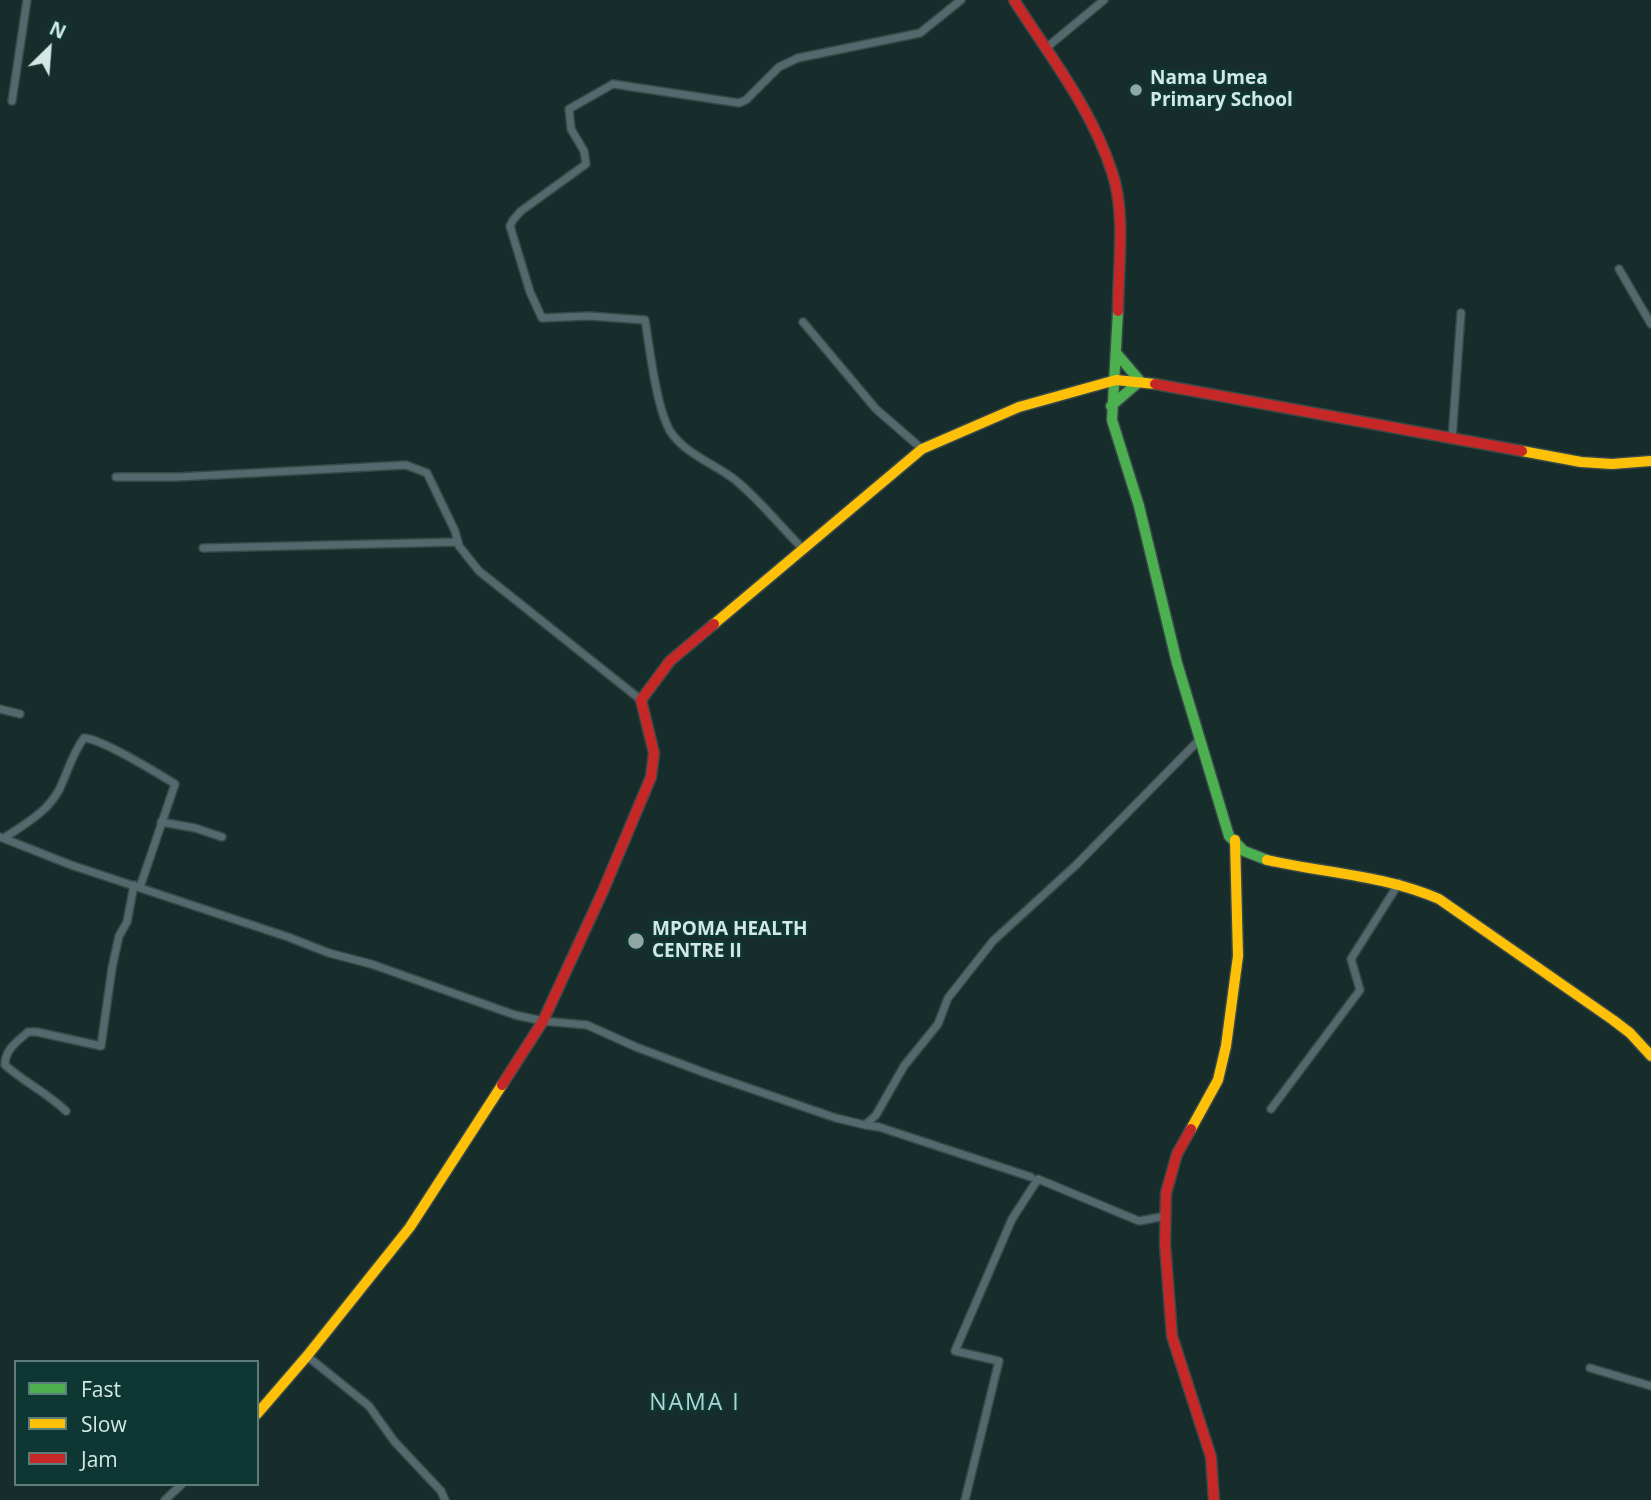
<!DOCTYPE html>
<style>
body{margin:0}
#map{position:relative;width:1651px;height:1500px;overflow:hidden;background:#172d2b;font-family:"Open Sans",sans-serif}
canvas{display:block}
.legend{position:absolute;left:14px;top:1360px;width:245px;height:126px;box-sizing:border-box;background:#0e3633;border:2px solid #5d7d7a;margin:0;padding:9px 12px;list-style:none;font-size:21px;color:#d3e8e5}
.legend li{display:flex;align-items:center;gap:14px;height:35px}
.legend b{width:35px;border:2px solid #5d7d7a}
.north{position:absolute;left:14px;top:14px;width:70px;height:70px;-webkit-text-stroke:5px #0e3633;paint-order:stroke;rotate:25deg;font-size:19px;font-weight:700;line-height:28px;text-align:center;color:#d3e8e5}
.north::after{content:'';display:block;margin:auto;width:24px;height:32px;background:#d3e8e5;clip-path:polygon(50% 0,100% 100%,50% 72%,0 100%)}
</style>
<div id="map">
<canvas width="1651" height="1500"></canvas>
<ul class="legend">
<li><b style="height:9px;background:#4caf50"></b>Fast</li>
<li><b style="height:9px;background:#ffc107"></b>Slow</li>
<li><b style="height:9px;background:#c62828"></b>Jam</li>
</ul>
<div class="north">N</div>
</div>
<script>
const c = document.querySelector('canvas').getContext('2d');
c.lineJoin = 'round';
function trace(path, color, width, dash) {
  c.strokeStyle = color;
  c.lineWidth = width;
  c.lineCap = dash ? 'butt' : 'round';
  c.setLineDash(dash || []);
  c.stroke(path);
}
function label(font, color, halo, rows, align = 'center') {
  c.font = font + ' "Open Sans",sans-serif';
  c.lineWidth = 5;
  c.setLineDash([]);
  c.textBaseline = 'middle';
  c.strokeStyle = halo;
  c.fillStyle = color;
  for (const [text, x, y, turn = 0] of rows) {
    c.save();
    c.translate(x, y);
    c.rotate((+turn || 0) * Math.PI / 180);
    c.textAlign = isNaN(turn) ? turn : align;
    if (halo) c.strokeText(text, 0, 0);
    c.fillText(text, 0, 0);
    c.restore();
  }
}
const street = new Path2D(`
 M 1046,48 L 1104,0
 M 12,101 L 27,0
 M 1619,269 L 1651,324
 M 803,322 L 876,409 L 922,449
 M 1452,439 L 1461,313
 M 116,477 L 177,477 L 406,465 L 427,473 L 455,531 L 459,546 L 479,571 L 641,700
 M 203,548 L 458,542
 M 802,548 C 780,526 759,499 734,479 C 713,463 685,454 670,431 C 656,406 650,350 645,320 L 589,316 L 542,318 L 530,292 L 510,226 L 513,220 L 521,211 L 586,164 L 584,151 L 571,129 L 569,109 L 613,84 L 739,103 L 746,100 L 779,67 L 798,58 L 920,33 L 961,0
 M 0,709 L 20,714
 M 161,822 L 195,828 L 222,837
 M 0,837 L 71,865 L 288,937 L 329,953 L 371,964 L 515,1015 L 543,1021 L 587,1025 L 636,1047 L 708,1074 L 836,1118 L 865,1125
 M 4,838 C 25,824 49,811 60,788 C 68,771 72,754 84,738 C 100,738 159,774 175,784 L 140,887
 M 1271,1109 L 1360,990 L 1351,959 L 1399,883
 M 66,1111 C 47,1093 24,1082 5,1065 C 5,1049 17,1042 28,1032 L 37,1032 L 101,1046 L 112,968 L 119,936 L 127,922 L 134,885
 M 1031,1177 L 879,1127 L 865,1125 L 876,1115 L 904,1066 L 938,1024 L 948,998 L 993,941 L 1076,865 L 1200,739
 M 307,1356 L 369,1406 L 394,1441 L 441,1491 L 445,1500
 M 1590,1368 L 1651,1386
 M 165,1500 L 182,1484
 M 965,1500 L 999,1361 L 955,1351 L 1012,1219 L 1038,1179 L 1139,1221 L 1166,1216`);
const fast = new Path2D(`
 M 1118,311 L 1112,420 L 1139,506 L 1177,663 L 1229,836 L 1244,851 L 1267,860
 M 1111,406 L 1140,381 L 1117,354`);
const slow = new Path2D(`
 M 1522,451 L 1581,462 L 1612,464 L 1651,461
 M 714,624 L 922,449 L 1019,407 L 1116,380 L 1155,384
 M 1267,860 C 1324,873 1384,875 1439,899 L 1613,1020 L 1630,1033 L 1651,1056
 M 1191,1129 L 1218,1080 L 1226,1046 L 1238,956 L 1235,840
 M 257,1414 L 307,1356 L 410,1227 L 502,1085`);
const jam = new Path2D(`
 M 1014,0 C 1049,55 1092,109 1112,172 C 1126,212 1118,268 1118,311
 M 1155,384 L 1522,451
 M 502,1085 L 543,1021 L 603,891 L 651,777 L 654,753 L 641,700 L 670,661 L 714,624
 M 1191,1129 L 1177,1154 L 1166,1193 L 1165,1244 L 1172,1336 L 1211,1457 L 1214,1500`);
const markers = [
 [1136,90,7,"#91a7a4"],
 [636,941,9,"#91a7a4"]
];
const poiNames = [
 ["Nama Umea",1150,79],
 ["Primary School",1150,101],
 ["MPOMA HEALTH",652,930],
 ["CENTRE II",652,952]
];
const quarterNames = [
 ["NAMA I",695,1403]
];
trace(street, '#374947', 10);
trace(fast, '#374947', 13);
trace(slow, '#374947', 13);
trace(jam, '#374947', 13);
trace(street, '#53696d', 7);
trace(fast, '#4caf50', 10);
trace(slow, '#ffc107', 10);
trace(jam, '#c62828', 10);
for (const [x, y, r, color] of markers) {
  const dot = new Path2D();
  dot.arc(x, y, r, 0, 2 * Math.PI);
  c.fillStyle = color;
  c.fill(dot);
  trace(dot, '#0e3633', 2.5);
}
label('bold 19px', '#d3e8e5', '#0e3633', poiNames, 'left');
c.letterSpacing = '2px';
label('23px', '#add6d2', '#0e3633', quarterNames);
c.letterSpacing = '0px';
</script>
